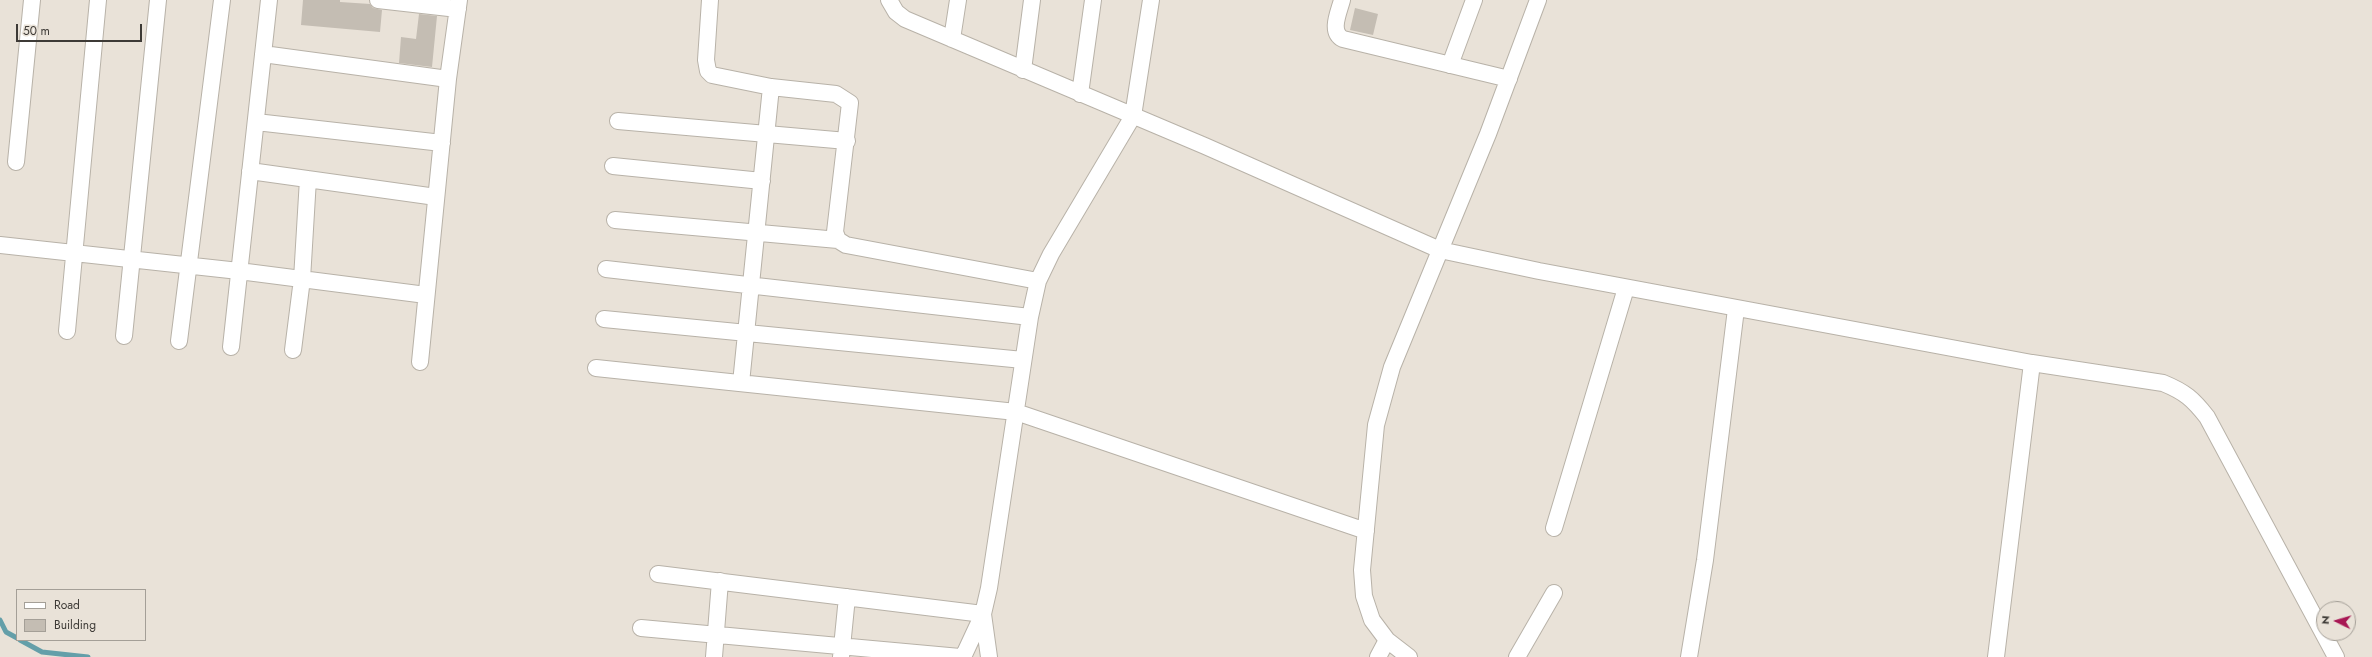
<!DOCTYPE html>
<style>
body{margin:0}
#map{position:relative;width:2372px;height:657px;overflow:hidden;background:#e9e2d8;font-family:Jost,sans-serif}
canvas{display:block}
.legend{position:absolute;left:16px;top:589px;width:130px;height:52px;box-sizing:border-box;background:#e9e2d8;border:1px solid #a49f97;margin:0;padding:5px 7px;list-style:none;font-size:12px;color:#3d3a36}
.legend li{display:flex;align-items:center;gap:8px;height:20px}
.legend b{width:20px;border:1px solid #a49f97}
.north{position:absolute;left:2316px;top:601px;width:40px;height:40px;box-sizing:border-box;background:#e9e2d8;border:1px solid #a49f97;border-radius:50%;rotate:275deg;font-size:11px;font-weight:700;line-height:16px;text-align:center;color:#3d3a36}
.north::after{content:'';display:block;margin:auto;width:14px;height:18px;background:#a81754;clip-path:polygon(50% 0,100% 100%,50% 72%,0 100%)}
.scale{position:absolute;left:16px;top:24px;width:126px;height:18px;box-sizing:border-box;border:2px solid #3d3a36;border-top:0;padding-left:5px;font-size:12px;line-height:14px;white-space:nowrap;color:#3d3a36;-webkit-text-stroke:3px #e9e2d8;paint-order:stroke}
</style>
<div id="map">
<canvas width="2372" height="657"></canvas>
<ul class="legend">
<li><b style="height:5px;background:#fff"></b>Road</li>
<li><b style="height:11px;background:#c4bdb3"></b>Building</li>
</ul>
<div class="north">N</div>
<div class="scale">50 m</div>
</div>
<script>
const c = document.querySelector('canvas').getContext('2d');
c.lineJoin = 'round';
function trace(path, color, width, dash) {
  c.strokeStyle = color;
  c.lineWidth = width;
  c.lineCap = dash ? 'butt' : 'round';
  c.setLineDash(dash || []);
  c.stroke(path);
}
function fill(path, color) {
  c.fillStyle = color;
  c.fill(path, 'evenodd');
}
const stream = new Path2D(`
 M 0,620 L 6,632 L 17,638
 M 20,640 L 42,652 L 88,657`);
const building = new Path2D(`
 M 303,0 L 340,0 L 340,2 L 370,4 L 373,8 L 382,10 L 380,32 L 301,25 Z
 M 1355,8 L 1378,14 L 1373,35 L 1350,30 Z
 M 419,14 L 437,16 L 432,67 L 399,63 L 401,37 L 416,39 Z`);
const minor = new Path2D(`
 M 378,0 L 458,9
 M 710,0 L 706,60 L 708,71 L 712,75 L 771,87 L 836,94 L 850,103 L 835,232 L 838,240 L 846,245 L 1038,281
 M 889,0 L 896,12 L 905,19 L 1205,146 L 1440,250 L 1539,271 L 2032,363 L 2163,383 C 2185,392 2193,399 2207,417 L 2336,657
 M 1342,0 C 1339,12 1329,32 1343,39 L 1509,79
 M 952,39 L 958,0
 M 263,54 L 448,79
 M 1450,65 L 1474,0
 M 1023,70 L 1032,0
 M 1080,94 L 1093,0
 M 618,121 L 847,141
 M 256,122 L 442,143
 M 16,162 L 32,0
 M 613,166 L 762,181
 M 250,171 L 436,197
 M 615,220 L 838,240
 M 0,245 L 239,271 L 426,295
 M 606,269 L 1030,317
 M 604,319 L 1023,360
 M 67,331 L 98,0
 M 124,336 L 158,0
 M 179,341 L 222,0
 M 231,347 L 269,0
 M 293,350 L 302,279 L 308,179
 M 420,362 L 448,79 L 459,0
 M 596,368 L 1016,412 L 1366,531
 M 741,383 L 771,87
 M 1554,528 L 1626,288
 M 658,574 L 983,614 L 989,657
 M 641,628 L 960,657
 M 714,657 L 720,581
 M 841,657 L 847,597
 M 963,657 L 983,614 L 989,588 L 1030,317 L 1038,281 L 1051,254 L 1133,116 L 1151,0
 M 1378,657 L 1387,640
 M 1409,657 L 1387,640 L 1372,620 L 1364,596 L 1362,570 L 1376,425 L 1392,367 L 1488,134 L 1538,0
 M 1517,657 L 1554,593
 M 1689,657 L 1705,560 L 1736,309
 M 1996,657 L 2032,363`);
trace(stream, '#649fa9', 5);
fill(building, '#c4bdb3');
trace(minor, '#b8b2a8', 18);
trace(minor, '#fff', 16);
</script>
